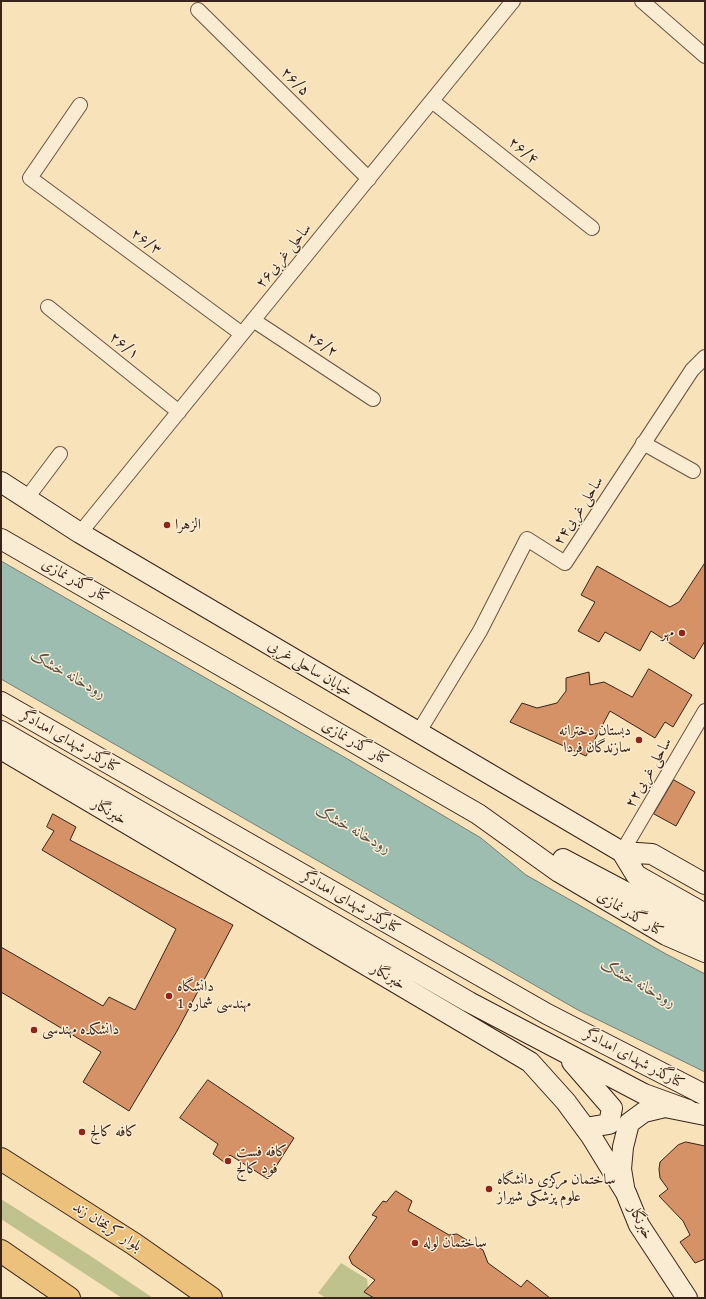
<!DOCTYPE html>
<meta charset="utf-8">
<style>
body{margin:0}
#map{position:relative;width:706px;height:1299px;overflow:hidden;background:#f7e2b9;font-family:"Gentium Book Plus",serif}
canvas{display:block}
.frame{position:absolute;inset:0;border:2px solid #3a231a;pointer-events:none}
</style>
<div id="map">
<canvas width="706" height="1299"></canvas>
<div class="frame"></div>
</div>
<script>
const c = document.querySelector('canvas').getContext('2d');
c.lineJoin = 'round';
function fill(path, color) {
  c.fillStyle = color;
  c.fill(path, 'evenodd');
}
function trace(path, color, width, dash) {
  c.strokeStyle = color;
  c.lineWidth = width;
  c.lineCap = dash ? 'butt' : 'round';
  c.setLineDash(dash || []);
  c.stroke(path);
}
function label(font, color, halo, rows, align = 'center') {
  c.font = font + ' "Gentium Book Plus",Amiri,serif';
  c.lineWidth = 3;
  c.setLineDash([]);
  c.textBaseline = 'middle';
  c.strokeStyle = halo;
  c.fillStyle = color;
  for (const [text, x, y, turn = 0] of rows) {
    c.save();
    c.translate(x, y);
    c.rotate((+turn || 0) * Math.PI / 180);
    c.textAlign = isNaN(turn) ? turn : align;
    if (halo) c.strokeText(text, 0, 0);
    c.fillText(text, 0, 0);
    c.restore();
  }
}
const green = new Path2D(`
 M 1,1199 L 89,1255 L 153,1298 L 122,1298 L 1,1219 Z
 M 341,1263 L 367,1279 L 368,1288 L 364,1292 L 374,1298 L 326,1298 L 318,1293 Z`);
const water = new Path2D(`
 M 1,561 L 351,761 L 481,838 L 526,875 L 666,954 L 705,974 L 705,1072 L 578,1010 L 1,679 Z`);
const building = new Path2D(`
 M 705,563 L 705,641 L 694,659 L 651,631 L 640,651 L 605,632 L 599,642 L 578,631 L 595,602 L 581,595 L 597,566 L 670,607 L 679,602 Z
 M 649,669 L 692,695 L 673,727 L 665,722 L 655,738 L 610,711 L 586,756 L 510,722 L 522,703 L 537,708 L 557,703 L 566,691 L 566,678 L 589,672 L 590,685 L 604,682 L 632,697 Z
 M 674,780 L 695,792 L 676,826 L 654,814 Z
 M 53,814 L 76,827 L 70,840 L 233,925 L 177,1031 L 129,1111 L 83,1082 L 101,1052 L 1,992 L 1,947 L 103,1006 L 109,997 L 135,1010 L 176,929 L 42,850 L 54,831 L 47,827 Z
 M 208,1080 L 294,1138 L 268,1179 L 230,1155 L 224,1162 L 213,1154 L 218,1144 L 180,1118 Z
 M 686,1142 L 705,1146 L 705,1259 L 695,1263 L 680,1242 L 690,1235 L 683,1221 L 659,1196 L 668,1189 L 660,1178 L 659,1169 L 660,1162 L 678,1145 Z
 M 396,1191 L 412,1201 L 408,1211 L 449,1235 L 457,1234 L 483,1250 L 488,1263 L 521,1287 L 527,1280 L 550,1298 L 374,1298 L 364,1292 L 375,1280 L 352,1264 L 349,1257 L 377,1217 L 372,1215 L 383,1201 L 386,1202 Z`);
const minor = new Path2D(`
 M 642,1 L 705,56
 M 198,10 L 369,179
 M 432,101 L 592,228
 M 80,105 L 30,178 L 242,334
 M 48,307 L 179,412
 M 253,320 L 373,399
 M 643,443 L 693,471
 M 27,498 L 60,454
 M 80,533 L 513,1
 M 418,733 L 480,631 L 527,539 L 565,563 L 692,370 L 705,357
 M 622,852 L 705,711`);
const secondary = new Path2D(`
 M 1,482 L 80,533 L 622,852 L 652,854 L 705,884
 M 1,539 L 478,814 L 559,872 L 666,935 L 705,952
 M 1,702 L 547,1014 L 705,1095
 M 1,731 L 469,1002 L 644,1094 L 688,1110
 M 1,749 L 530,1062 L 566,1102 L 591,1136 L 626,1193 L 639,1225 L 687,1298
 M 622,852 L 636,875 L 705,914
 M 563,859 L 705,934
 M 572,1062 L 612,1108 L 609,1124 L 585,1128
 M 624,1187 L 621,1169 L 623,1147 L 629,1123 L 644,1112 L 665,1107 L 705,1115`);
const primary = new Path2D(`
 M 1,1159 L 134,1244 L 211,1298
 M 1,1251 L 69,1298`);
const markers = [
 [167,525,4,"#8f2418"],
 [682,633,4,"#8f2418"],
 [639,740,4,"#8f2418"],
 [169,996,4,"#8f2418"],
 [34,1030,4,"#8f2418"],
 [82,1132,4,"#8f2418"],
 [228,1161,4,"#8f2418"],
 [489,1189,4,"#8f2418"],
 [415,1243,4,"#8f2418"]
];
const streetNames = [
 ["۲۶/۵",295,82,45],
 ["۲۶/۴",523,151,39],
 ["۲۶/۳",146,242,36],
 ["ساحلی غربی۲۶",284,256,-51],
 ["۲۶/۲",322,345,33],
 ["۲۶/۱",124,346,39],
 ["ساحلی غربی۲۴",579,511,-57],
 ["کنار گذر نمازی",75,581,29],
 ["خیابان ساحلی غربی",310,669,31],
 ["کنارگذر شهدای امدادگر",70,742,30],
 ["کنار گذر نمازی",355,743,30],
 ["ساحلی غربی۲۲",649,773,-60],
 ["خبرنگار",109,812,30],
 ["کنارگذر شهدای امدادگر",351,903,30],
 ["کنار گذر نمازی",630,914,31],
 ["خبرنگار",388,977,31],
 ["کنارگذر شهدای امدادگر",634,1059,28],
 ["خبرنگار",640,1222,63],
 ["بلوار کریمخان زند",107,1227,33]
];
const poiNames = [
 ["الزهرا",175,525],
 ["مهر",674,633,"right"],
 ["دبستان دخترانه",631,731,"right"],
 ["سازندگان فردا",631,748,"right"],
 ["دانشگاه",177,987],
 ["مهندسی شماره 1",177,1004],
 ["دانشکده مهندسی",42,1030],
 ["کافه کالج",90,1132],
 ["کافه فست",236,1152],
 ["فود کالج",236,1169],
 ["ساختمان مرکزی دانشگاه",497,1180],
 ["علوم پزشکی شیراز",497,1197],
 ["ساختمان لوله",423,1243]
];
const waterNames = [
 ["رودخانه خشک",68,675,29],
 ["رودخانه خشک",353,830,29],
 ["رودخانه خشک",638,984,29]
];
fill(green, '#bfc28d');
fill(water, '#9dbdb1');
trace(water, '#757f75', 1);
fill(building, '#d49266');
trace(building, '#3a231a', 1);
trace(minor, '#695342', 16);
trace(secondary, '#3a231a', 22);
trace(primary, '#3a231a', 24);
trace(minor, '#faecd2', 14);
trace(secondary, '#faecd2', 20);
trace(primary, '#ecc17c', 22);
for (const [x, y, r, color] of markers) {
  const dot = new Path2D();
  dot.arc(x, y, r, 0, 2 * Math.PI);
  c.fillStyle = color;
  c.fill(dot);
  trace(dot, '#faecd2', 1.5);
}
label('15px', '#3a231a', '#faecd2', streetNames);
label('15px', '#3a231a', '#faecd2', poiNames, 'left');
label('italic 16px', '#585147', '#faecd2', waterNames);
</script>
